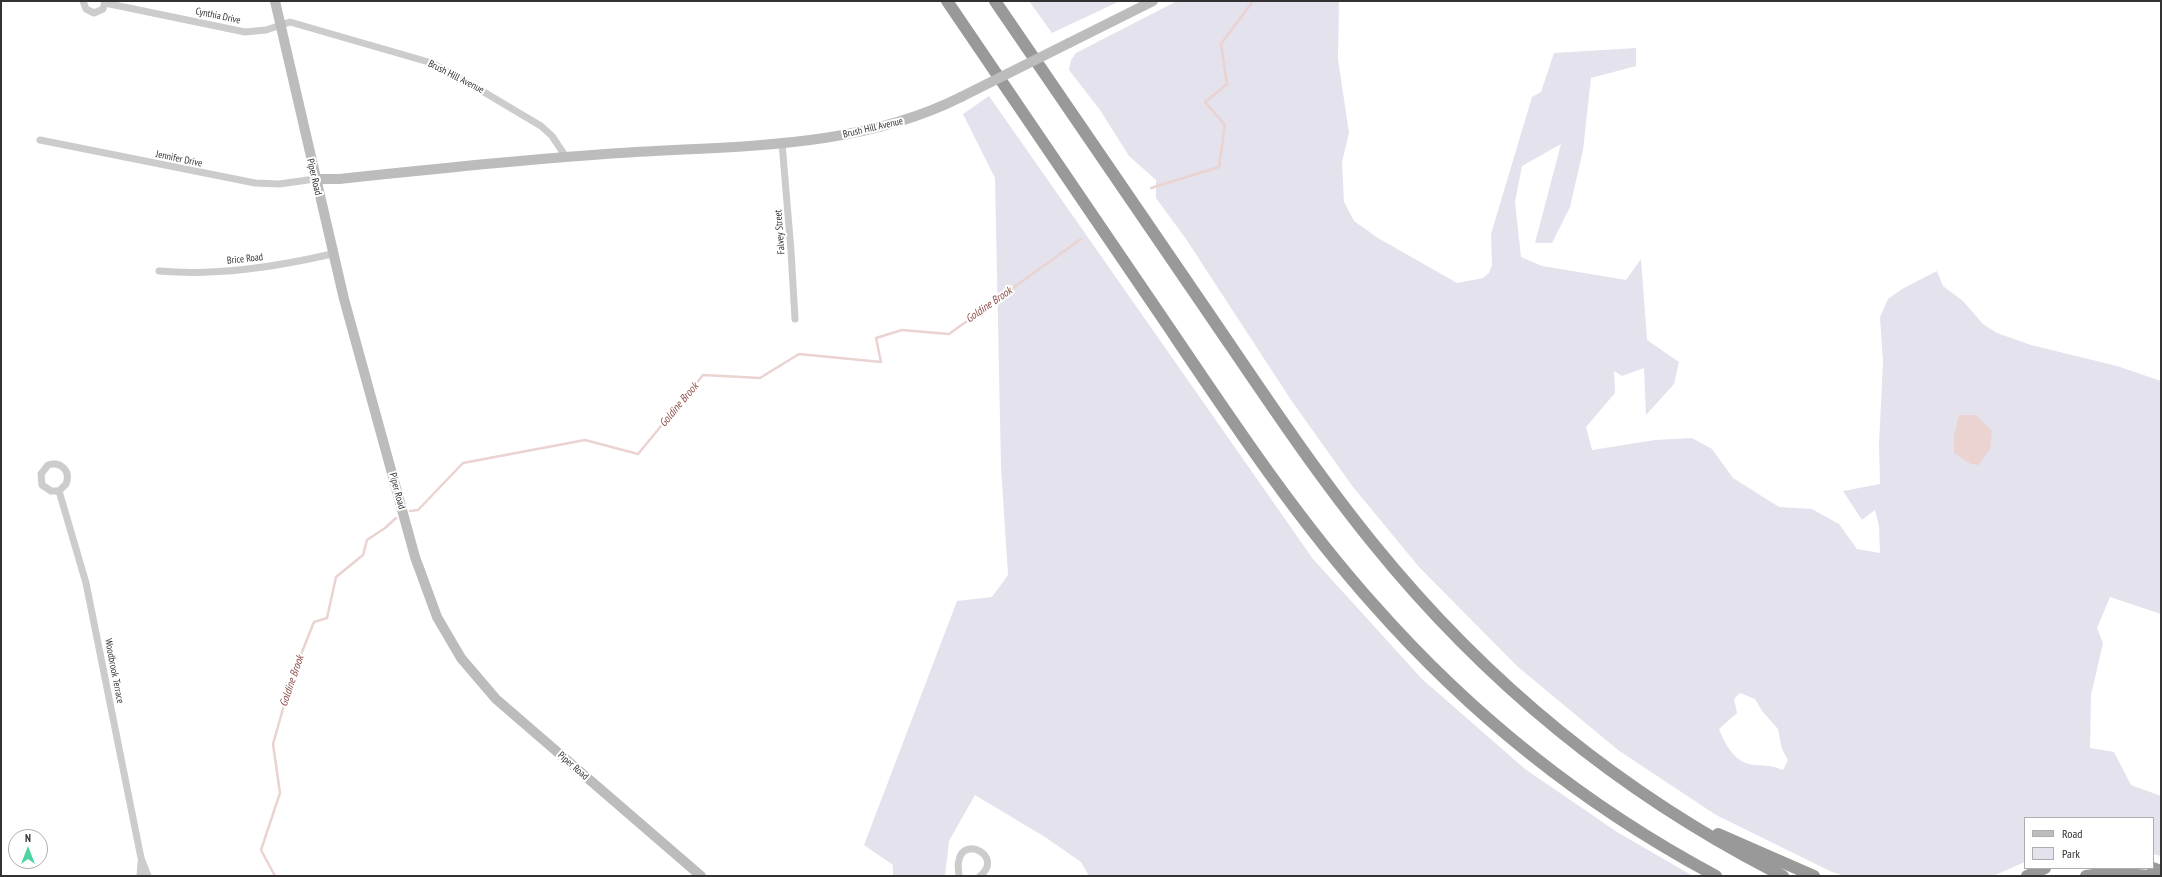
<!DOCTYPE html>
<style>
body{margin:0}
#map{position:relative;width:2162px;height:877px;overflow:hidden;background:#fff;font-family:"PT Sans Narrow",sans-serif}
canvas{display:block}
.frame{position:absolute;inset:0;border:2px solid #323232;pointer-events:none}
.legend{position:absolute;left:2024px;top:817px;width:130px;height:52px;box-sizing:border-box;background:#fff;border:1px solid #adadad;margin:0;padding:5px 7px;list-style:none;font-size:12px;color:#323232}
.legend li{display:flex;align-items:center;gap:8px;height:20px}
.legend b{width:20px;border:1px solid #adadad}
.north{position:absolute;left:8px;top:829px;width:40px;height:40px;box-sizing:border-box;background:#fff;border:1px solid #adadad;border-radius:50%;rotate:0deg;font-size:11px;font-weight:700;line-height:16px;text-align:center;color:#323232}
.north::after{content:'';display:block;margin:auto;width:14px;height:18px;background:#4ad49f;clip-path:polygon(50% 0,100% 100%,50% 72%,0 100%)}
</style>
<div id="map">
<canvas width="2162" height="877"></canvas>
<div class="frame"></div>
<ul class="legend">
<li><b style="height:5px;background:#bcbcbc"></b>Road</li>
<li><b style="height:11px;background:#e4e2ed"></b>Park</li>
</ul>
<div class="north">N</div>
</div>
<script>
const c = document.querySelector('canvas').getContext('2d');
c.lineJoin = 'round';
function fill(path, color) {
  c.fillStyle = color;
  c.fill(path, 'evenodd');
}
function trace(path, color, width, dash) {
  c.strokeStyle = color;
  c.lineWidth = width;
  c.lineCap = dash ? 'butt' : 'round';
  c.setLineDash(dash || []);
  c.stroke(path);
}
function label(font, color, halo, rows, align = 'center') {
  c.font = font + ' "PT Sans Narrow",sans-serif';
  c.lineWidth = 4;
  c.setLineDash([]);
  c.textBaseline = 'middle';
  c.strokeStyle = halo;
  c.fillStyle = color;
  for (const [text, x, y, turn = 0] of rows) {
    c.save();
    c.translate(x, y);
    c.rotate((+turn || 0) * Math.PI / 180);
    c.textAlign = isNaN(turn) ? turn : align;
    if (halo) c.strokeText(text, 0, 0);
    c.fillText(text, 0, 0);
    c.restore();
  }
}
const green = new Path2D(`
 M 1029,1 L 1120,1 L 1052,33 Z
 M 1177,1 L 1339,1 L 1338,59 L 1349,133 L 1342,162 L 1344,202 L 1354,221 L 1378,238 L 1457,283 L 1483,278 L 1489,273 L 1492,265 L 1491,234 L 1532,97 L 1541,92 L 1554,53 L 1636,48 L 1636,66 L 1591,78 L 1583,150 L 1570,207 L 1552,243 L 1535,243 L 1561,144 L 1522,166 L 1515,202 L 1521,257 L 1542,266 L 1626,280 L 1641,259 L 1647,340 L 1679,362 L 1674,384 L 1646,415 L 1644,368 L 1622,376 L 1614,371 L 1615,393 L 1586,427 L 1592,450 L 1655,440 L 1692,438 L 1712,449 L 1733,478 L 1779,507 L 1812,509 L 1839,524 L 1857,549 L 1880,553 L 1879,526 L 1875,510 L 1862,520 L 1843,491 L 1880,484 L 1879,444 L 1883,362 L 1880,317 L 1888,299 L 1902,289 L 1937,271 L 1943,286 L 1963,301 L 1983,324 L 1997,333 L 2031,345 L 2117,366 L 2161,381 L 2161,614 L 2110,597 L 2097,628 L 2103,643 L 2091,695 L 2090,748 L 2114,752 L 2131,785 L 2161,796 L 2161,856 L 2153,854 L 2153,818 L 2025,818 L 2025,862 L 1993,876 L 1845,876 L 1832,872 L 1716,815 L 1618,750 L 1518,667 L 1419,567 L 1353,487 L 1291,400 L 1186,239 L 1156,198 L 1156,180 L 1129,156 L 1100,110 L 1069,70 L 1071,60 L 1076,53 ZM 1740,693 L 1755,699 L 1762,711 L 1778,729 L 1782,749 L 1788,760 L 1783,770 C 1771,765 1768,766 1755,765 C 1736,764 1725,745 1719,729 L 1737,713 L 1734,699 Z
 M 989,96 L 1313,559 L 1422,679 L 1525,769 L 1617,832 L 1693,876 L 1089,876 L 1081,862 L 1045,837 L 975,795 L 949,841 L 945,876 L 893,876 L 893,865 L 864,845 L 957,601 L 992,597 L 1008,575 L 1001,467 L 995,178 L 963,114 Z`);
const water = new Path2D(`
 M 1959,415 L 1976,415 L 1992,431 L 1990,449 L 1979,465 L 1971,464 L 1954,453 L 1954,436 Z`);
const stream = new Path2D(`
 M 1151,188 L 1219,167 L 1225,125 L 1205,102 L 1227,84 L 1221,44 L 1253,1
 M 410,511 L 418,510 L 463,463 L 585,440 L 638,454 L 703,375 L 760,378 L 799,354 L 881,362 L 876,338 L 902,330 L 949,334 L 1081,239
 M 275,876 L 261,850 L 280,793 L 273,744 L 292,677 L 314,622 L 327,618 L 336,577 L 363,555 L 367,540 L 385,528 L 396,518`);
const street = new Path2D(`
 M 83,1 L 86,9 L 94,13 L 103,9 L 105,1
 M 105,3 L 245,32 L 266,30 L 290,22 L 432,63 L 467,82 L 541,126 L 552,136 L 566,157
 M 40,140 L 255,183 L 279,184 L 315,179
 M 782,143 L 791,251 L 795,319
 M 159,271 C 217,276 275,267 332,254
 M 59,491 L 51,491 L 42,485 L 41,474 L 48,465 C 61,461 71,471 66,484 L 59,491 L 86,583 L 141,858 L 148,876
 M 140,876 L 141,863
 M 959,876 C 959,871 957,865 959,860 C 964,835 1004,857 980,876`);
const secondary = new Path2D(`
 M 275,1 L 344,299 L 415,557 L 437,617 L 461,658 L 496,699 L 701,876
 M 1069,43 L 1153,1
 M 315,179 L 339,179 C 433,169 526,159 620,153 C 735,145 856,150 961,97`);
const highway = new Path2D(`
 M 947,1 C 1022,110 1095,220 1170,329 C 1234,424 1298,520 1374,605 C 1471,715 1587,807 1716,876
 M 995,1 C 1065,103 1135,206 1205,308 C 1259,387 1312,468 1372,542 C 1485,682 1623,795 1783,876
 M 1718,834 L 1814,876
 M 2153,868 L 2161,871
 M 2027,876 L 2045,868
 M 2086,876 L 2109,873 L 2151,876`);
const secondaryBridge = new Path2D(`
 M 961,97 L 1069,43`);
const streetNames = [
 ["Cynthia Drive",218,16,12],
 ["Brush Hill Avenue",456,77,27],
 ["Brush Hill Avenue",873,128,-13],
 ["Jennifer Drive",179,159,12],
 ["Piper Road",314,177,77],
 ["Falvey Street",780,232,-94],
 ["Brice Road",245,259,-6],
 ["Piper Road",397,491,75],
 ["Woodbrook Terrace",114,671,79],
 ["Piper Road",573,766,41]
];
const waterNames = [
 ["Goldine Brook",989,305,-35],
 ["Goldine Brook",679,405,-50],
 ["Goldine Brook",292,681,-71]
];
fill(green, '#e4e2ed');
fill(water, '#ead3d1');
trace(stream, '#ead3d1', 2.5);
trace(street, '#ccc', 7);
trace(secondary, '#bcbcbc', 10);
trace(highway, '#999', 12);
trace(secondaryBridge, '#bcbcbc', 10);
label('10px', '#323232', '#fff', streetNames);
label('italic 11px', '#8d4d48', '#fff', waterNames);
</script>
